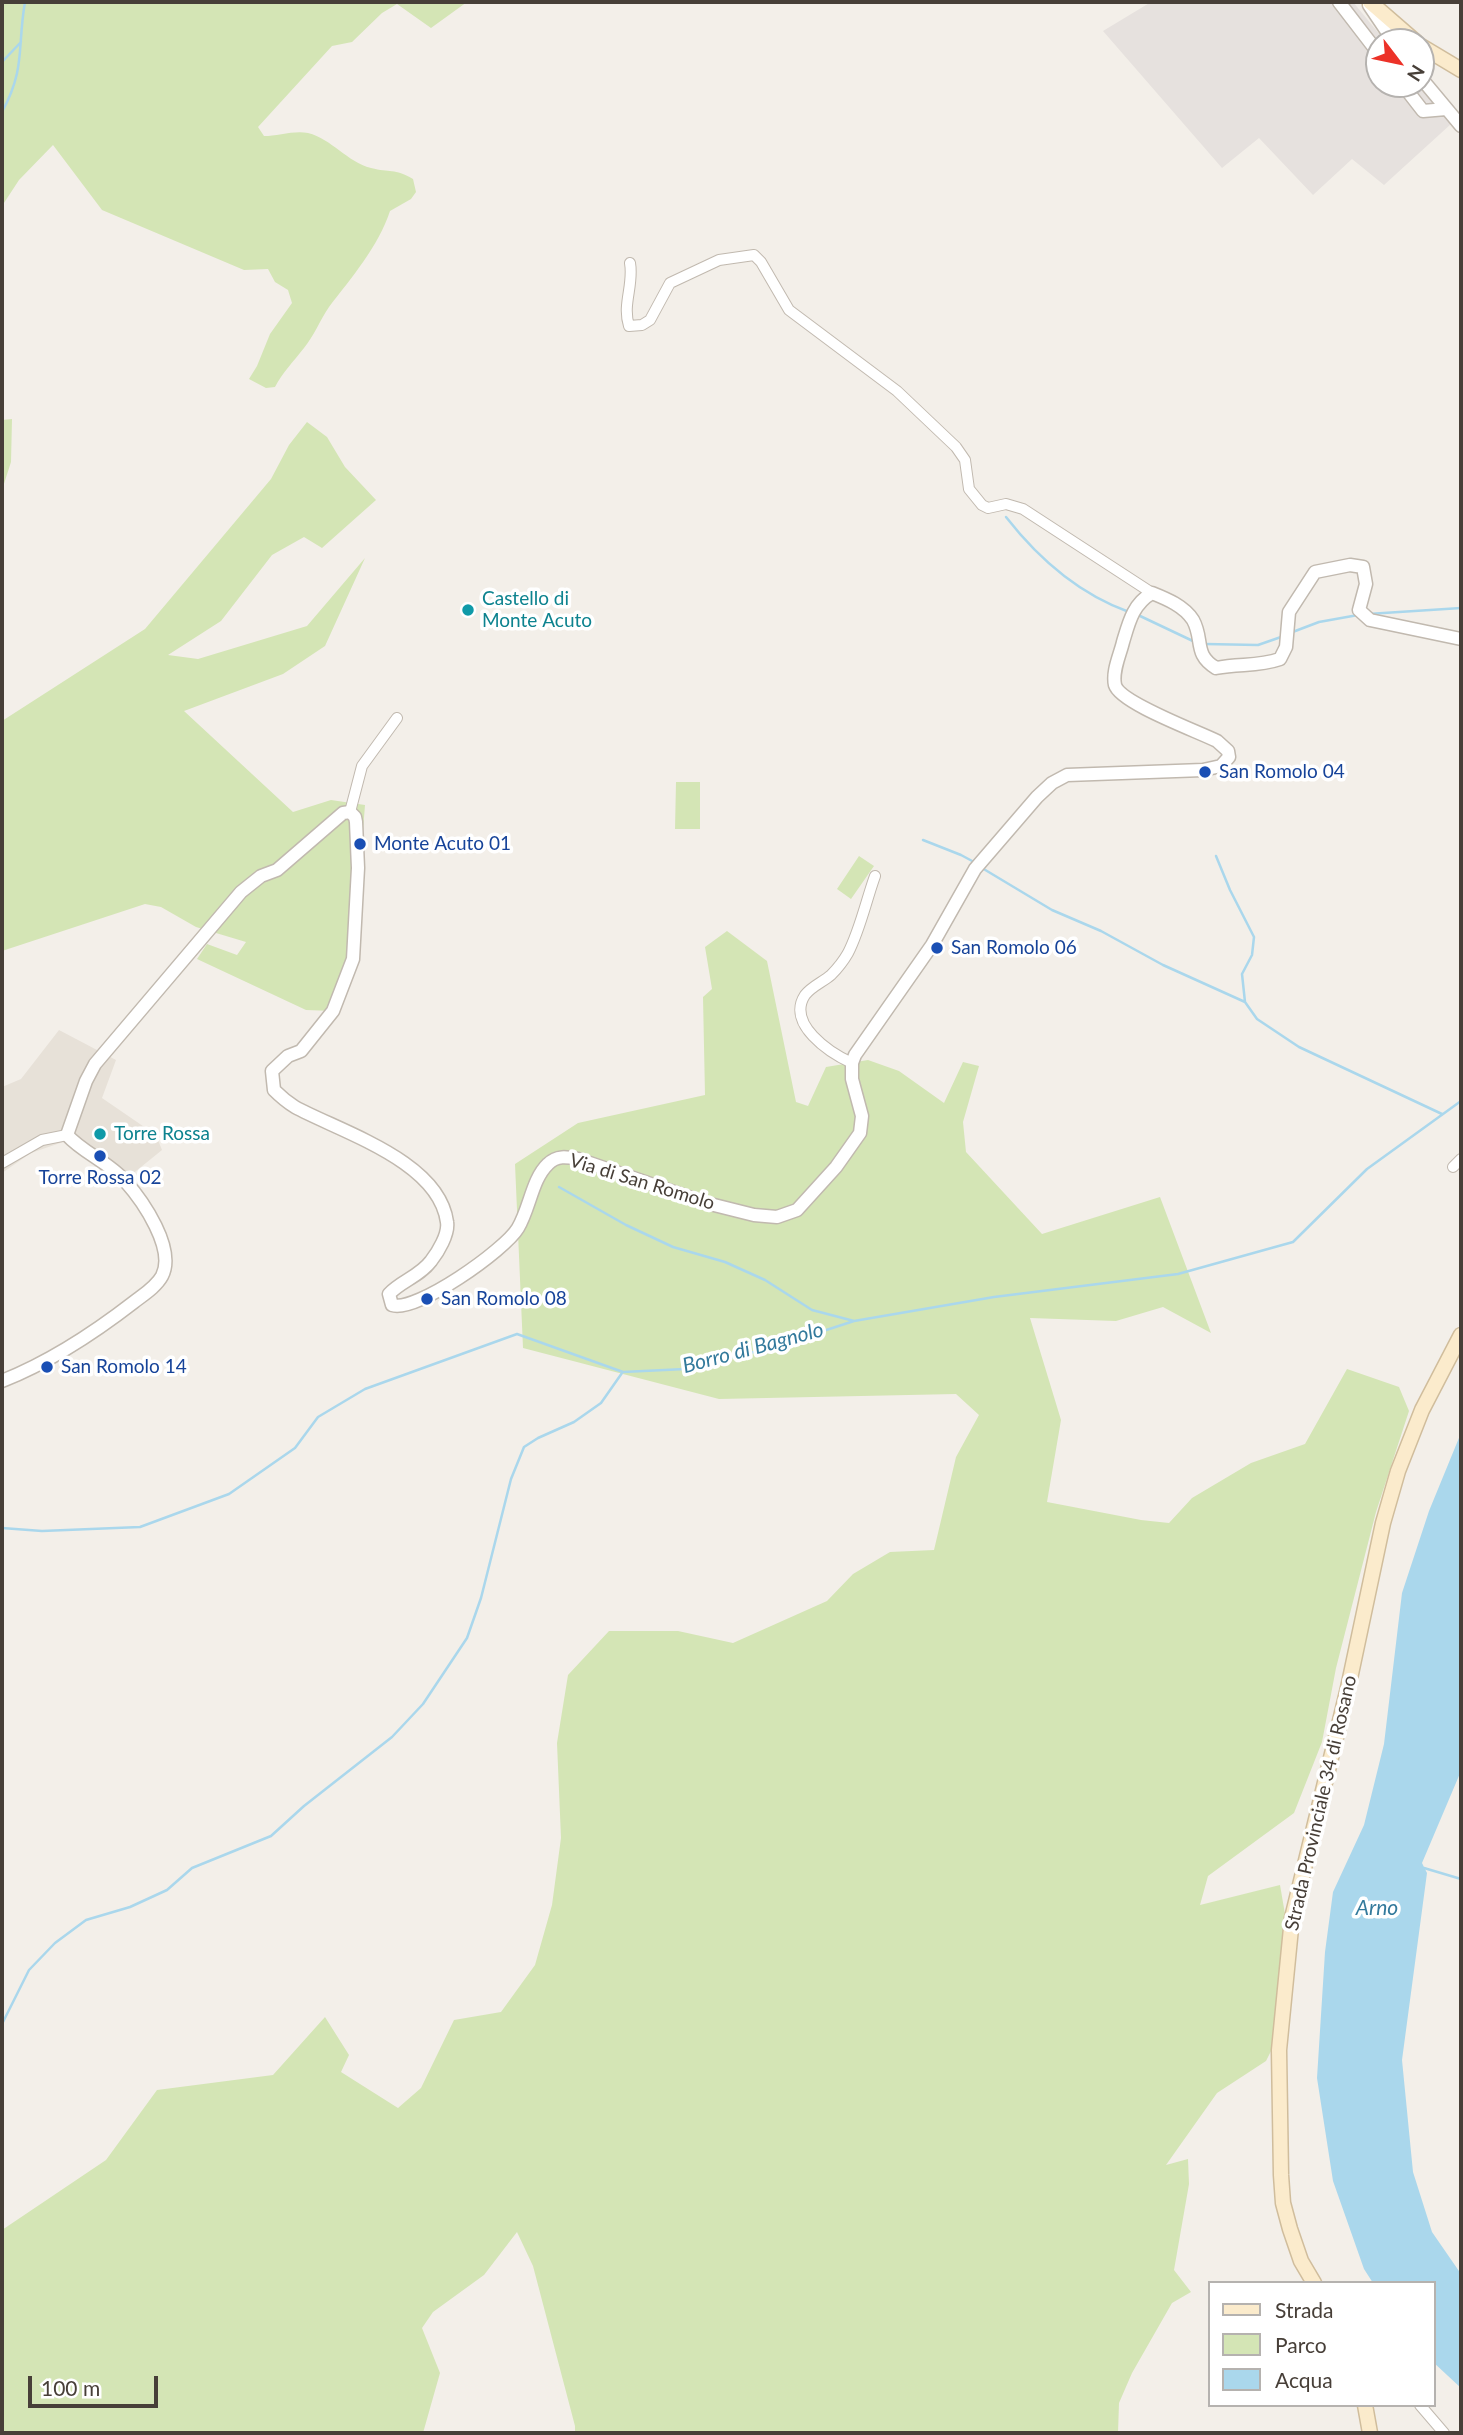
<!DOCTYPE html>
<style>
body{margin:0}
#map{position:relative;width:1463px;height:2435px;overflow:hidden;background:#f3efe9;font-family:Lato,sans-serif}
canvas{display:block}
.frame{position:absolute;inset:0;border:4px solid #473f38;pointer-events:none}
.legend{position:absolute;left:1208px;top:2281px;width:228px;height:126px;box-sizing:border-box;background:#fff;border:2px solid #b5b2af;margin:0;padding:9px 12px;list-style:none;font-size:21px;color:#473f38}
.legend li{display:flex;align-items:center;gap:14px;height:35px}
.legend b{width:35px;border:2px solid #b5b2af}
.north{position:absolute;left:1365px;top:28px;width:70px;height:70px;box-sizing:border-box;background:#fff;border:2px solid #b5b2af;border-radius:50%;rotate:122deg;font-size:19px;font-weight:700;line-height:28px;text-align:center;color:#473f38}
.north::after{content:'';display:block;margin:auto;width:24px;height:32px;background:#ec3228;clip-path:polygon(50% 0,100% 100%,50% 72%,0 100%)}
.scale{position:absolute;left:28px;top:2376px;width:130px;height:32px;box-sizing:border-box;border:4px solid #473f38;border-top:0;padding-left:9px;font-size:21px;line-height:24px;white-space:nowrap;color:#473f38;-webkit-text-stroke:5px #fff;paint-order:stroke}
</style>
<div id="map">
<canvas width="1463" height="2435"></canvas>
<div class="frame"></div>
<ul class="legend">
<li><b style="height:9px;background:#fbebcc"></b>Strada</li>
<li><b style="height:19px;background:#d4e5b5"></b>Parco</li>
<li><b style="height:19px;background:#aad7ec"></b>Acqua</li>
</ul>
<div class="north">N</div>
<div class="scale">100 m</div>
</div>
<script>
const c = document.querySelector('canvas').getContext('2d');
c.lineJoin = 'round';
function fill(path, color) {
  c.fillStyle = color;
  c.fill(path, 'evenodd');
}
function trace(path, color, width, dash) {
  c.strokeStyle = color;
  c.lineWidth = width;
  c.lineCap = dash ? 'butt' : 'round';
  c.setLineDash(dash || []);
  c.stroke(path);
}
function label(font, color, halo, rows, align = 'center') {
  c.font = font + ' Lato,sans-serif';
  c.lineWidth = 7;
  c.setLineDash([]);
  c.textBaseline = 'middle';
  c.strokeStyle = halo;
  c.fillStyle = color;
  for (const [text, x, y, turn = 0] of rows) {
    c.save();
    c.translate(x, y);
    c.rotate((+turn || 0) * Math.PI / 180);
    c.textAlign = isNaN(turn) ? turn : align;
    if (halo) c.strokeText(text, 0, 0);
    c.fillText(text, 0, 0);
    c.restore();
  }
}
const residential = new Path2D(`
 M 59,1030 L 116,1060 L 102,1098 L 156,1135 L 162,1150 L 120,1184 L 63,1142 L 31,1153 L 2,1173 L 2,1087 L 21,1079 Z`);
const industrial = new Path2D(`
 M 1151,2 L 1353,2 L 1386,42 L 1379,42 L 1379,84 L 1419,84 L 1451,124 L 1384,185 L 1352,159 L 1313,195 L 1259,138 L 1222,168 L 1103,31 Z`);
const green = new Path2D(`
 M 2,2 L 467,2 L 431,28 L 397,4 L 382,13 L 352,42 L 332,46 L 258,127 L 264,136 C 277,136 295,130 308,133 C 332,139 347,162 371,168 C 390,173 394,168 413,179 L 416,192 L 411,199 L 390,211 C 378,247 352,277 329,307 C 320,320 314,336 304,348 C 293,362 283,372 275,387 L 266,388 L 249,379 L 257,366 L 270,334 L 292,303 L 288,290 L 275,282 L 268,269 L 244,270 L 102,210 L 53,145 L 19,180 L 2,206 Z
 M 12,419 L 11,462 L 2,490 L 2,420 Z
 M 307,422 L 327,437 L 345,467 L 376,500 L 322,548 L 304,537 L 272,555 L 221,621 L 168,655 L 198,659 L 307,626 L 365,558 L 325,646 L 283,674 L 184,711 L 293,812 L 331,800 L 365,805 L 353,959 L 333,1011 L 306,1010 L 197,959 L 207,944 L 237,955 L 246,942 L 196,927 L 161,907 L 145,904 L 2,951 L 2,721 L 145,629 L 271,479 L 289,445 Z
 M 676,782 L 700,782 L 700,829 L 675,829 Z
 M 859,856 L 874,866 L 851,899 L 837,889 Z
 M 727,931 L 767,961 L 796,1102 L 808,1106 L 826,1067 L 868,1060 L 899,1071 L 944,1103 L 963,1062 L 979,1066 L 963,1122 L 966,1152 L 1042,1234 L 1160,1197 L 1211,1333 L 1163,1307 L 1116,1321 L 1030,1318 L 1061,1420 L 1047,1502 L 1141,1520 L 1169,1523 L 1192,1498 L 1251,1463 L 1305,1444 L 1347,1369 L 1399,1387 L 1409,1411 L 1376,1512 L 1336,1668 L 1322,1742 L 1294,1813 L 1208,1876 L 1200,1905 L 1280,1885 L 1285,1914 L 1273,2047 L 1266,2061 L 1217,2093 L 1166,2165 L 1188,2159 L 1189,2184 L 1174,2270 L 1191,2292 L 1172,2303 L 1132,2373 L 1119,2403 L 1118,2433 L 575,2433 L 575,2426 L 533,2266 L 517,2232 L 484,2275 L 433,2312 L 422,2328 L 440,2373 L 423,2433 L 2,2433 L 2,2230 L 106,2160 L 157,2090 L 273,2075 L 325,2017 L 349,2055 L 341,2072 L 398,2108 L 421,2088 L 454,2020 L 501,2012 L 535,1965 L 552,1905 L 561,1838 L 557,1743 L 568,1675 L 609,1631 L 678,1631 L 733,1643 L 827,1601 L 853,1574 L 890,1552 L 934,1550 L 956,1457 L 979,1415 L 956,1394 L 719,1399 L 523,1348 L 515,1164 L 578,1123 L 705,1095 L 703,997 L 712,989 L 705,947 Z`);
const water = new Path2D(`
 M 1461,1433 L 1461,1771 L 1422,1863 L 1427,1873 L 1402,2060 L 1413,2172 L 1432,2232 L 1461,2274 L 1461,2388 L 1433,2362 L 1433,2283 L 1373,2283 L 1364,2269 L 1333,2181 L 1317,2078 L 1325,1952 L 1333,1892 L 1364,1825 L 1384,1744 L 1402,1593 L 1429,1511 Z`);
const stream = new Path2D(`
 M 2,62 L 21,42
 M 2,112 C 26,68 17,47 25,2
 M 1006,517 C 1038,558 1079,594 1129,612
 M 1368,614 L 1461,608
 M 1138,615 L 1195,642
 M 1290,633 L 1319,622 L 1358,615
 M 1205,644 L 1258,645 L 1281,637
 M 923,840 L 961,855 L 974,862
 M 1216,856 L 1230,890 L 1254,937 L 1252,955 L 1242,974 L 1245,1002
 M 982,868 L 1052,910 L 1101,931 L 1163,965 L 1245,1002 L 1257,1019 L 1299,1047 L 1442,1114
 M 559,1187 L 626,1225 L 673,1247 L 725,1262 L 765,1280 L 812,1310 L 854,1321
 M 2,1528 L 42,1531 L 140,1527 L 229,1494 L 295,1448 L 318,1417 L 365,1389 L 517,1334 L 623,1372 L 685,1369 L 774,1347 L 854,1321 L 994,1297 L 1178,1274 L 1293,1242 L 1367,1169 L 1461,1101
 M 1424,1868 L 1461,1879
 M 2,2024 L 29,1970 L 55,1943 L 86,1920 L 130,1907 L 167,1890 L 192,1868 L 271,1836 L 304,1806 L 392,1737 L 423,1704 L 467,1638 L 481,1598 L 511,1479 L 524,1447 L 538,1438 L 574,1422 L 601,1403 L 622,1373`);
const minor = new Path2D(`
 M 630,263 C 634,285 622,304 629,326 L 642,325 L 650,320 L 670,283 L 719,260 L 754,255 L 761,262 L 789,310 L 897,391 L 956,447 L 965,460 L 969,489 L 982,505 L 988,508 L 1006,504 L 1023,509 L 1152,593
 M 350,812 L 362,766 L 397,718
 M 852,1063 C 830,1053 786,1024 805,995 C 812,986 823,982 831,975 C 837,969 844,960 848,953 C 860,930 866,901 875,876
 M 2,1163 L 42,1140 L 67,1135
 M 1453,1167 L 1461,1159
 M 1420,2405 L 1444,2433`);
const tertiary = new Path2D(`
 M 1339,2 L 1379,54
 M 1369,5 L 1394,42
 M 1421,78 L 1461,126
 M 1402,84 L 1423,111 L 1446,109
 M 2,1381 C 50,1362 94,1333 134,1302 C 143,1295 156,1287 162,1276 C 176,1249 143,1201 125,1181 C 109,1162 83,1153 67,1135 L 86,1081 L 95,1064 L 241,892 L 261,876 L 277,870 L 343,813 L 350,812 L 355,817 L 356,822 L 358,868 L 353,959 L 333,1011 L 301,1051 L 288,1056 L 272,1071 L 274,1090 C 280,1096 287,1102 295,1107 C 341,1132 439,1161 447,1222 C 449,1234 438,1252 431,1261 C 420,1276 401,1281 389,1294 L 392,1305 C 416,1313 505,1250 518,1228 C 530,1208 532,1179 548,1164 C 557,1155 567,1157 578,1159 L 706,1203 L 754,1215 L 777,1217 L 797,1210 L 836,1167 L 860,1133 L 862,1116 L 852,1079 L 852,1063 L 855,1055 L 932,945 L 975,869 L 1037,797 L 1052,783 L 1067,775 L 1203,770 L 1221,766 L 1229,757 L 1228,751 L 1217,741 C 1197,731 1120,703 1115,685 C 1112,671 1120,655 1123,642 C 1129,622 1133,604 1152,593 C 1167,599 1184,606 1193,620 C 1204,640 1193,654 1216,668 C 1240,663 1257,667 1280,659 L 1286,647 L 1289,612 L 1315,572 L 1350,565 L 1363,567 L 1366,584 L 1359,610 L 1370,620 L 1461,639`);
const secondary = new Path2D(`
 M 1370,2 L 1416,42
 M 1421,46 L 1461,70
 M 1314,2283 L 1301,2261 L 1290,2229 L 1283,2203 L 1281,2175 L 1279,2050 L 1292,1918 L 1348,1688 L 1383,1523 L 1398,1471 L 1422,1410 L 1461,1335
 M 1365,2405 L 1370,2433`);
const markers = [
 [468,610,7,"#0f9aa8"],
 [1205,772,7,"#1a4fb4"],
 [360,844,7,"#1a4fb4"],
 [937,948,7,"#1a4fb4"],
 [100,1134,7,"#0f9aa8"],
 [100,1156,7,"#1a4fb4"],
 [427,1299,7,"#1a4fb4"],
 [47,1367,7,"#1a4fb4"]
];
const cultureNames = [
 ["Castello di",482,599],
 ["Monte Acuto",482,621],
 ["Torre Rossa",114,1134]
];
const transitNames = [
 ["San Romolo 04",1219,772],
 ["Monte Acuto 01",374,844],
 ["San Romolo 06",951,948],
 ["Torre Rossa 02",100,1178,"center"],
 ["San Romolo 08",441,1299],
 ["San Romolo 14",61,1367]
];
const streetNames = [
 ["Via di San Romolo",642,1182,17],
 ["Strada Provinciale 34 di Rosano",1321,1803,-77]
];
const waterNames = [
 ["Borro di Bagnolo",753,1348,-15],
 ["Arno",1377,1908]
];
fill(residential, '#e7e1d8');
fill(industrial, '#e6e1de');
fill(green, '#d4e5b5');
fill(water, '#aad7ec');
trace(stream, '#aad7ec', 2.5);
trace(minor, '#c1b9af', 12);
trace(tertiary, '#c1b9af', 15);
trace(secondary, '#d0bd9c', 17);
trace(minor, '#fff', 10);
trace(tertiary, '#fff', 12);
trace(secondary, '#fbebcc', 14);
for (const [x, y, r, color] of markers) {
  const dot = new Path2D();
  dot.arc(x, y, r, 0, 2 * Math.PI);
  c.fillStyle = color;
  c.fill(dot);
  trace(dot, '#fff', 2.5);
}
label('19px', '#0d838f', '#fff', cultureNames, 'left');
label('19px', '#164399', '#fff', transitNames, 'left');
label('19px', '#473f38', '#fff', streetNames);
label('italic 21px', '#337a9c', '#fff', waterNames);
</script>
